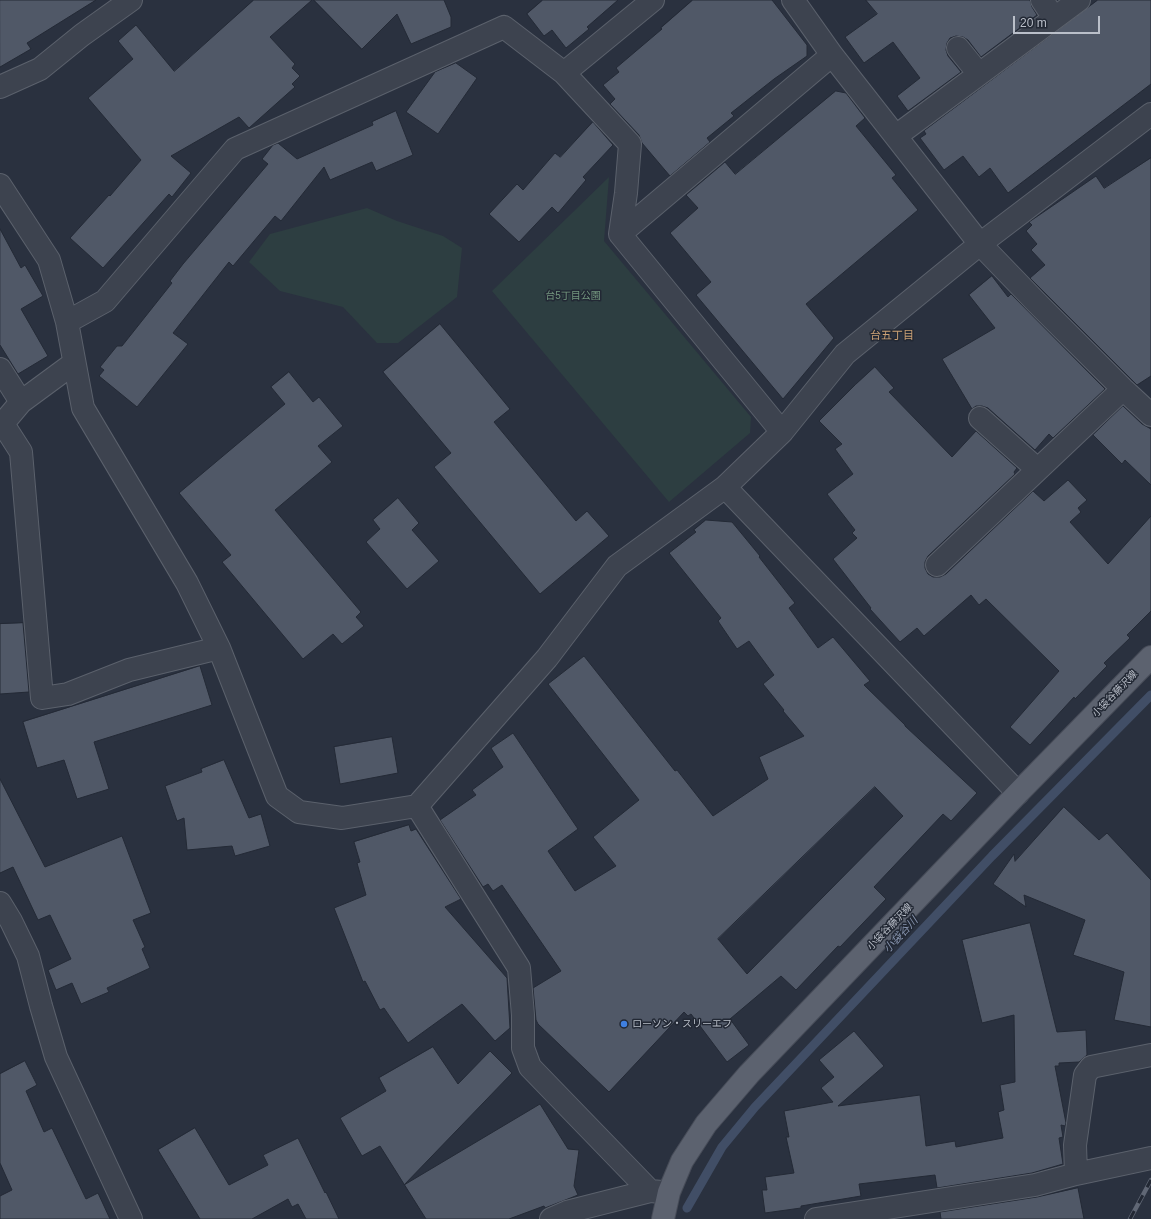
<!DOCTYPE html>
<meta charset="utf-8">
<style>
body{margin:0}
#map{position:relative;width:1151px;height:1219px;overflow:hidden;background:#2a313f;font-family:Arial,sans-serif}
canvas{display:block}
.scale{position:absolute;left:1013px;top:16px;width:87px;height:18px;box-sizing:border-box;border:2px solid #babfc9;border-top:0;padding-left:5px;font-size:12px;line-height:14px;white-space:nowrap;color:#babfc9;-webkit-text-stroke:3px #222834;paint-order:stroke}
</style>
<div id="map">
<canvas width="1151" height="1219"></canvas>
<div class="scale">20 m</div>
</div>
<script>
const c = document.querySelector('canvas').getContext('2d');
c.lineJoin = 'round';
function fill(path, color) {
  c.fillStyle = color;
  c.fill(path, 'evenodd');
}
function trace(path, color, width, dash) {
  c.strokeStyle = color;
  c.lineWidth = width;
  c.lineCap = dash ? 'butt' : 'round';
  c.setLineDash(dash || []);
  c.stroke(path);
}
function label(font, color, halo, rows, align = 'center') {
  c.font = font + ' Arial,"Noto Sans JP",sans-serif';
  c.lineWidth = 3;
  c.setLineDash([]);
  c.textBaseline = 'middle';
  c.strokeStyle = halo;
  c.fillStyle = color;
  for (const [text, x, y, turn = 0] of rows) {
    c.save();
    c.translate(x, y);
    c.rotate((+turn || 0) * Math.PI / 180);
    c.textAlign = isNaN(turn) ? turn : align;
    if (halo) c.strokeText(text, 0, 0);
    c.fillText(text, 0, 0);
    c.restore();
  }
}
const green = new Path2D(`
 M 609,177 L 604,241 L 751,417 L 750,433 L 669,502 L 492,291 Z
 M 367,208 L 397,221 L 443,236 L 462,248 L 457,297 L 398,343 L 377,343 L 343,307 L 280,291 L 249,262 L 270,234 Z`);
const stream = new Path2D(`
 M 687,1208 L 722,1147 L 755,1107 L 992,856 L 1151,695`);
const building = new Path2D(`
 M 0,0 L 96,0 L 27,43 L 31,49 L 0,67 Z
 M 254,0 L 312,0 L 270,37 L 295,64 L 292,68 L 300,76 L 292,84 L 295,87 L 249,128 L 239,117 L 171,156 L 191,173 L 172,197 L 169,194 L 103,268 L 70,238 L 109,195 L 110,196 L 141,160 L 88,98 L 133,59 L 118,41 L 136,25 L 174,71 Z
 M 314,0 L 444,0 L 451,17 L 451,27 L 411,44 L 397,14 L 362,49 Z
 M 543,0 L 618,0 L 587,27 L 589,29 L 566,48 L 552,30 L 544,36 L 527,14 Z
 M 693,0 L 772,0 L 807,45 L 807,56 L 774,79 L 731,113 L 734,116 L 707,138 L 710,142 L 670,176 L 642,143 L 639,135 L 610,104 L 615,99 L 603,85 L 619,72 L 616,68 L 662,29 L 661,28 Z
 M 866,0 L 1030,0 L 1032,7 L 1037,15 L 981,57 L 968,40 L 963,37 L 956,36 L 950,38 L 947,43 L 946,50 L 948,56 L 961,72 L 908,111 L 897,96 L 920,78 L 893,42 L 864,63 L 845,37 L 877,14 Z
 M 1098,0 L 1151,0 L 1151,84 L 1008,193 L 990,168 L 979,177 L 963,156 L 944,170 L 920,138 L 926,134 L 924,131 Z
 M 456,63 L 477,78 L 438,134 L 406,112 L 435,72 Z
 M 836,91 L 846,93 L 865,118 L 856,126 L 896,175 L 892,178 L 918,210 L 806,304 L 834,338 L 783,399 L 696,295 L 711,282 L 670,233 L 698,208 L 686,195 L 725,162 L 735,174 Z
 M 396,111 L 413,155 L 376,171 L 372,162 L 330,180 L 324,167 L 281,221 L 275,216 L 233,266 L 229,262 L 173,333 L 188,344 L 137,407 L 99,376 L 104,370 L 100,367 L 117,346 L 122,346 L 172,283 L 170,281 L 183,264 L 268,164 L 262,159 L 273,145 L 278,143 L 297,159 L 373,125 L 372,122 Z
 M 593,122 L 613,145 L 583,177 L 586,180 L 558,213 L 552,207 L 519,242 L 489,214 L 517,184 L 523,190 L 555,153 L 560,157 Z
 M 1151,158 L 1151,376 L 1137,385 L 1030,278 L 1045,265 L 1031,250 L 1037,244 L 1026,231 L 1032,225 L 1029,222 L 1096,176 L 1104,188 Z
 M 0,229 L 21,268 L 25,265 L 43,296 L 21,309 L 48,356 L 18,374 L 0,345 Z
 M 992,276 L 1008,297 L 1011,294 L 1105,389 L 1053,438 L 1049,434 L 1035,450 L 988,408 L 982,406 L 976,406 L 972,409 L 942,359 L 995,328 L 969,295 Z
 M 440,324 L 510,409 L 494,422 L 576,521 L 587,511 L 609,536 L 540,594 L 434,467 L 451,453 L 383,372 Z
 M 875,367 L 894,388 L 889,392 L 952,457 L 976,431 L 1017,468 L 1014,472 L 1015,474 L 928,556 L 925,562 L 925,568 L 928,574 L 933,577 L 940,577 L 946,574 L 1033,491 L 1044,501 L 1068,480 L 1087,500 L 1078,508 L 1081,512 L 1070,522 L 1108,564 L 1151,516 L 1151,611 L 1127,635 L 1130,638 L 1104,663 L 1107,666 L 1075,699 L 1074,697 L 1030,745 L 1010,727 L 1059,671 L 986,599 L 979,605 L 971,595 L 924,636 L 917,628 L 900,642 L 870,609 L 871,608 L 833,559 L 857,538 L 852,533 L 855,530 L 827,494 L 853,474 L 835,449 L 842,444 L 819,421 L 855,385 Z
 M 289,372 L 313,402 L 319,397 L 343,426 L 318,446 L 332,462 L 275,510 L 361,612 L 356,617 L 364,626 L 342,644 L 333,634 L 303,659 L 222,562 L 231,555 L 179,493 L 285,404 L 271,387 Z
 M 1123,406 L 1142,424 L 1151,429 L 1151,485 L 1125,460 L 1122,464 L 1093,435 Z
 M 398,498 L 419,523 L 412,530 L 439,561 L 407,589 L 366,542 L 380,529 L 373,520 Z
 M 706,520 L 732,522 L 760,556 L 759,557 L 795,603 L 789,608 L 818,648 L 833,637 L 870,681 L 864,685 L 905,725 L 905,726 L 977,793 L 951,821 L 943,814 L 874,887 L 886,899 L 840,947 L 838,946 L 796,990 L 781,976 L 730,1019 L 749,1045 L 727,1062 L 691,1014 L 688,1016 L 684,1012 L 609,1092 L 538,1024 L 536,1020 L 533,988 L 561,971 L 502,885 L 493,891 L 488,884 L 483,887 L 440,820 L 476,795 L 472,790 L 503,767 L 491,748 L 513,733 L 578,829 L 548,851 L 575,891 L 616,866 L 593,837 L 639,800 L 548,684 L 584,656 L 675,771 L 677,770 L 713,816 L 768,779 L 759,757 L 804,736 L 783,711 L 784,710 L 763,684 L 774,675 L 749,641 L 737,649 L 718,621 L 721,618 L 669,553 L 696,532 L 694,530 ZM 875,787 L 903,816 L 747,974 L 718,939 Z
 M 23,623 L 29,692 L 0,694 L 0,624 Z
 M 200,666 L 212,705 L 94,742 L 109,789 L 77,799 L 64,760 L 37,768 L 23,722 Z
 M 392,737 L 398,773 L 340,784 L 334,747 Z
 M 224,760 L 249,818 L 261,814 L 270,846 L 235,856 L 232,846 L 187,850 L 184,818 L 177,821 L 165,786 L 202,772 L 201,769 Z
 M 0,779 L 45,867 L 122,836 L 151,913 L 133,920 L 145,947 L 142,949 L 150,968 L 107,988 L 109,992 L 81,1004 L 72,983 L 56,990 L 48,970 L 71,959 L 50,915 L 38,920 L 13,867 L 0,873 Z
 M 1064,807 L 1099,840 L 1107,833 L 1151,880 L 1151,1027 L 1114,1020 L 1124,972 L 1073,955 L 1085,920 L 1024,895 L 1026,907 L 993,884 L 1014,854 L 1015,861 Z
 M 409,825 L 411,831 L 416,829 L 461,899 L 445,907 L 507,978 L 510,1028 L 495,1041 L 462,1004 L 408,1043 L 384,1008 L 380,1010 L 365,981 L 363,982 L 334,908 L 366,895 L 357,863 L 360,862 L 354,842 Z
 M 1030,923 L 1057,1032 L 1086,1030 L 1087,1055 L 1079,1062 L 1059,1063 L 1059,1066 L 1055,1066 L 1066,1123 L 1065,1126 L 1061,1125 L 1063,1137 L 1059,1138 L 1063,1164 L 1032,1173 L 937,1188 L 935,1175 L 859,1184 L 861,1196 L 801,1206 L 801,1208 L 765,1213 L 762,1190 L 767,1190 L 765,1177 L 794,1173 L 786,1137 L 789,1137 L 784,1111 L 833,1102 L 821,1088 L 834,1077 L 819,1060 L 854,1031 L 884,1066 L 838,1106 L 920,1095 L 926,1146 L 955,1141 L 956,1147 L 1003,1138 L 998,1112 L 1004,1110 L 1000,1085 L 1015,1082 L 1014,1015 L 982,1023 L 962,940 Z
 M 433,1047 L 458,1084 L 490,1051 L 512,1073 L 404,1185 L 540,1104 L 568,1149 L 579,1150 L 574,1186 L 578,1195 L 545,1208 L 544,1206 L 509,1219 L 426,1219 L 380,1146 L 362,1156 L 340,1118 L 386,1091 L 379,1078 Z
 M 25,1061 L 37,1085 L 26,1091 L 44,1132 L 52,1128 L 86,1199 L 98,1193 L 110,1219 L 0,1219 L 0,1196 L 12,1190 L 0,1163 L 0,1074 Z
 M 195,1128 L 229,1185 L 268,1165 L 263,1155 L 298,1138 L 325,1193 L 326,1192 L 339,1219 L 306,1219 L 298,1204 L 292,1207 L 288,1199 L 252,1219 L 200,1219 L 158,1150 Z
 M 1078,1188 L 1084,1219 L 941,1219 L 940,1212 L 1037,1197 Z`);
const minor = new Path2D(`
 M 1042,0 L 1054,18
 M 958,48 L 979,74
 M 832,55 L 980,244 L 1036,302 L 1123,389 L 1151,415
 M 564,73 L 653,0
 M 0,87 L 40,69 L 82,35 L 131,0
 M 896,136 L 1079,0
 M 0,185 L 49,260 L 67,322 L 83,408 L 187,583 L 219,648 L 277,796 L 299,812 L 342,818 L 417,806 L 547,658 L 617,566 L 725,487 L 782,432 L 845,354 L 980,244 L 1151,114
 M 620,234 L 782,432
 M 67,322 L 105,301 L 235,149 L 504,27 L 564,73 L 630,144 L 626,193 L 620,234 L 832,55 L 793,0
 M 0,369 L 21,402
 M 980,418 L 1037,469
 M 3,424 L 21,452 L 42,698 L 68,694 L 129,670 L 219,648
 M 0,427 L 21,402 L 74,363
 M 725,487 L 1018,793
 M 937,565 L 1123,389
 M 417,806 L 519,968 L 523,1015 L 523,1048 L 530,1067 L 650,1191
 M 0,903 L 11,921 L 28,956 L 41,1006 L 56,1057 L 131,1219
 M 1076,1174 L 1075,1145 L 1085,1075 L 1091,1067 L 1151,1055
 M 551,1219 L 567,1212 L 650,1191 L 662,1192
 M 816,1219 L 1035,1185 L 1076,1174 L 1151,1158`);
const major = new Path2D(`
 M 663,1219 L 669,1192 L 682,1161 L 706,1124 L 749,1074 L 1018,793 L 1151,657`);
const rail = new Path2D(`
 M 1130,1219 L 1151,1180`);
const markers = [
 [624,1024,4,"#3f7fe0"]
];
const parkNames = [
 ["台5丁目公園",573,296]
];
const streetNames = [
 ["小袋谷藤沢線",1115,694,-46],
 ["小袋谷藤沢線",890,927,-46]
];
const poiNames = [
 ["ローソン・スリーエフ",632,1024]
];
const neighbourhoodNames = [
 ["台五丁目",892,336]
];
const waterNames = [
 ["小袋谷川",901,935,-47]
];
fill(green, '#2d3e41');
trace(stream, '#414e66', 9);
fill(building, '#505867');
trace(building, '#242a36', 1);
trace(minor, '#5b616c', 24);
trace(major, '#474c58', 24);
trace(minor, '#3d434f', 22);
trace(major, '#5c626f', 22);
trace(rail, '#606775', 4.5);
trace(rail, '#222834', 3, [9]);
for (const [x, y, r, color] of markers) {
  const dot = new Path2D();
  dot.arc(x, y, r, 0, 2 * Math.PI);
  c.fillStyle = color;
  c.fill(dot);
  trace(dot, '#222834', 1.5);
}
label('10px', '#74977f', '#222834', parkNames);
label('10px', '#babfc9', '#222834', streetNames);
label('10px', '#babfc9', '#222834', poiNames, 'left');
label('11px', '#caa075', '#222834', neighbourhoodNames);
label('italic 11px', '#8693ad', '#222834', waterNames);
</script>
